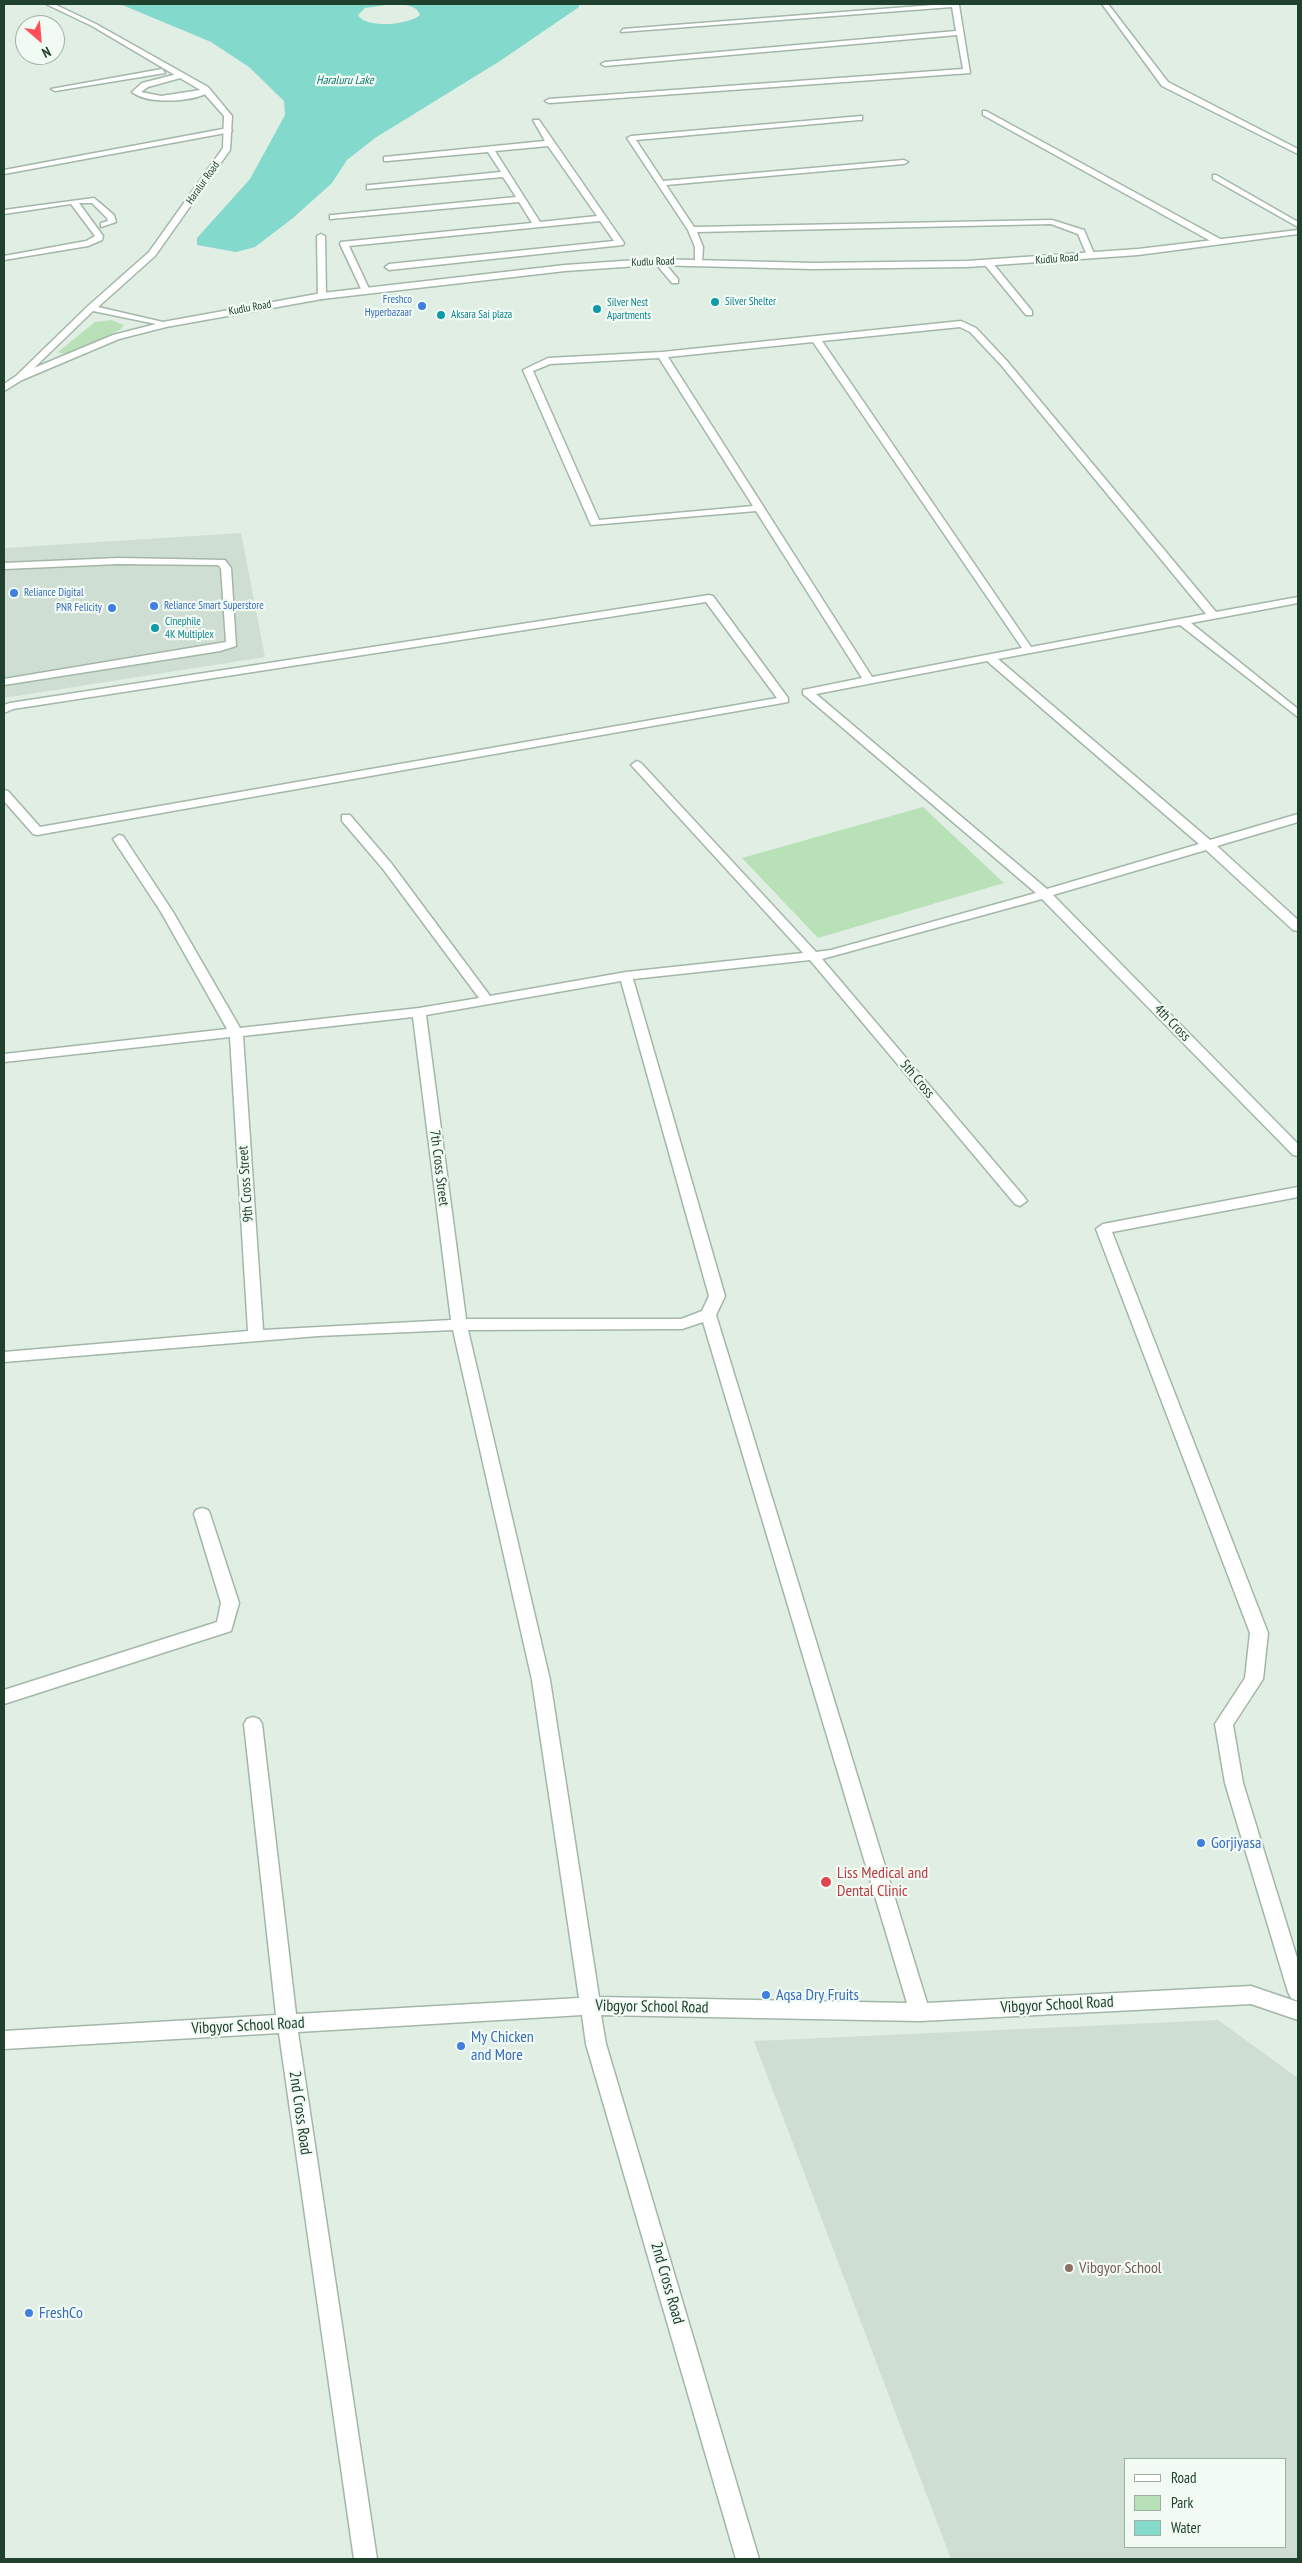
<!DOCTYPE html>
<style>
body{margin:0}
#map{position:relative;width:1302px;height:2563px;overflow:hidden;background:#e1eee4;font-family:"PT Sans Narrow",sans-serif}
canvas{display:block}
.frame{position:absolute;inset:0;border:5px solid #1f412d;pointer-events:none}
.legend{position:absolute;left:1124px;top:2458px;width:162px;height:90px;box-sizing:border-box;background:#f2faf4;border:1px solid #9eb0a4;margin:0;padding:6px 9px;list-style:none;font-size:15px;color:#1f412d}
.legend li{display:flex;align-items:center;gap:10px;height:25px}
.legend b{width:25px;border:1px solid #9eb0a4}
.north{position:absolute;left:15px;top:15px;width:50px;height:50px;box-sizing:border-box;background:#f2faf4;border:1px solid #9eb0a4;border-radius:50%;rotate:153deg;font-size:14px;font-weight:700;line-height:20px;text-align:center;color:#1f412d}
.north::after{content:'';display:block;margin:auto;width:18px;height:22px;background:#ff4e59;clip-path:polygon(50% 0,100% 100%,50% 72%,0 100%)}
</style>
<div id="map">
<canvas width="1302" height="2563"></canvas>
<div class="frame"></div>
<ul class="legend">
<li><b style="height:6px;background:#fff"></b>Road</li>
<li><b style="height:14px;background:#b9e1b8"></b>Park</li>
<li><b style="height:14px;background:#83d9cc"></b>Water</li>
</ul>
<div class="north">N</div>
</div>
<script>
const c = document.querySelector('canvas').getContext('2d');
c.lineJoin = 'round';
function fill(path, color) {
  c.fillStyle = color;
  c.fill(path, 'evenodd');
}
function trace(path, color, width, dash) {
  c.strokeStyle = color;
  c.lineWidth = width;
  c.lineCap = dash ? 'butt' : 'round';
  c.setLineDash(dash || []);
  c.stroke(path);
}
function label(font, color, halo, rows, align = 'center') {
  c.font = font + ' "PT Sans Narrow",sans-serif';
  c.lineWidth = 4.5;
  c.setLineDash([]);
  c.textBaseline = 'middle';
  c.strokeStyle = halo;
  c.fillStyle = color;
  for (const [text, x, y, turn = 0] of rows) {
    c.save();
    c.translate(x, y);
    c.rotate((+turn || 0) * Math.PI / 180);
    c.textAlign = isNaN(turn) ? turn : align;
    if (halo) c.strokeText(text, 0, 0);
    c.fillText(text, 0, 0);
    c.restore();
  }
}
const built = new Path2D(`
 M 241,533 L 265,657 L 4,698 L 4,548 Z
 M 1218,2020 L 1298,2078 L 1298,2559 L 951,2559 L 754,2041 ZM 1126,2459 L 1286,2459 L 1286,2547 L 1126,2547 Z`);
const green = new Path2D(`
 M 111,320 L 124,325 L 120,330 C 105,336 72,360 58,352 L 95,322 Z
 M 923,807 L 1004,883 L 818,938 L 742,858 Z`);
const water = new Path2D(`
 M 120,4 L 579,4 L 579,7 L 500,61 L 375,138 L 347,160 L 332,183 L 293,218 L 255,247 L 236,252 L 197,245 L 197,238 L 250,179 L 285,115 L 284,101 L 249,67 L 211,42 ZM 393,4 C 402,5 417,4 420,15 C 409,25 366,29 358,15 L 365,8 Z`);
const service = new Path2D(`
 M 162,69 L 165,73 L 55,91 L 51,89 Z
 M 181,73 L 184,77 L 148,87 L 141,92 L 161,96 L 207,89 L 211,91 C 195,102 148,105 132,92 L 142,83 Z
 M 94,198 L 114,215 L 116,222 L 101,227 L 101,223 L 108,221 L 107,218 L 92,203 L 79,203 L 103,236 L 102,240 L 88,246 L 4,260 L 4,256 L 86,241 L 95,236 L 71,204 L 4,214 L 4,210 Z
 M 985,261 L 991,261 L 1032,311 L 1032,315 L 1026,315 L 985,265 Z
 M 118,558 L 225,560 L 231,568 L 236,646 L 220,651 L 4,685 L 4,679 L 226,642 L 221,568 L 218,565 L 118,564 L 4,569 L 4,563 Z
 M 202,1508 L 208,1510 L 210,1514 L 239,1603 L 231,1631 L 4,1704 L 4,1690 L 217,1622 L 221,1603 L 194,1514 L 196,1510 Z`);
const minor = new Path2D(`
 M 946,4 L 959,5 L 970,73 L 549,103 L 545,101 L 549,99 L 963,69 L 957,35 L 605,66 L 601,64 L 605,62 L 956,31 L 952,7 L 621,32 L 623,29 Z
 M 1102,4 L 1108,4 L 1168,82 L 1298,149 L 1298,154 L 1162,86 Z
 M 986,111 L 1222,240 L 1223,242 L 1216,244 L 983,115 L 983,111 Z
 M 862,116 L 862,120 L 859,120 L 636,140 L 663,181 L 904,160 L 908,162 L 904,164 L 666,185 L 694,227 L 1052,220 L 1084,230 L 1095,256 L 1088,258 L 1078,234 L 1051,224 L 697,232 L 703,247 L 702,262 L 695,264 L 695,247 L 688,230 L 627,138 L 631,136 Z
 M 533,120 L 539,120 L 624,243 L 623,245 L 389,270 L 385,267 L 389,264 L 614,241 L 600,221 L 349,246 L 370,291 L 363,293 L 340,244 L 341,242 L 532,223 L 519,202 L 330,219 L 330,215 L 333,215 L 516,197 L 503,177 L 367,189 L 367,185 L 370,185 L 501,172 L 488,152 L 387,161 L 384,161 L 384,157 L 545,141 ZM 548,146 L 597,216 L 540,222 L 495,151 Z
 M 228,128 L 232,130 L 231,132 L 4,174 L 4,170 Z
 M 1216,175 L 1298,222 L 1298,227 L 1213,179 L 1213,175 Z
 M 321,234 L 325,236 L 326,296 L 322,299 L 318,296 L 317,236 Z
 M 656,260 L 662,260 L 678,279 L 678,283 L 672,283 L 656,264 Z
 M 961,321 L 976,328 L 1007,361 L 1216,612 L 1298,597 L 1298,603 L 1191,623 L 1298,709 L 1298,717 L 1180,625 L 998,659 L 1210,840 L 1298,814 L 1298,822 L 1217,846 L 1298,920 L 1298,931 L 1293,930 L 1206,850 L 1053,895 L 1298,1144 L 1298,1156 L 1293,1155 L 1042,899 L 822,959 L 1025,1198 L 1027,1201 L 1020,1206 L 1015,1204 L 810,960 L 633,979 L 725,1296 L 716,1315 L 927,2003 L 1251,1986 L 1298,2002 L 1298,2020 L 1251,2004 L 920,2021 L 601,2015 L 606,2044 L 759,2559 L 736,2559 L 586,2044 L 582,2015 L 298,2032 L 377,2559 L 354,2559 L 279,2033 L 4,2049 L 4,2031 L 276,2015 L 244,1724 L 247,1719 L 253,1717 L 259,1719 L 262,1724 L 296,2014 L 579,1998 L 532,1680 L 453,1330 L 318,1336 L 4,1362 L 4,1352 L 248,1331 L 230,1037 L 4,1062 L 4,1054 L 227,1029 L 161,912 L 113,839 L 119,835 L 123,836 L 173,912 L 240,1028 L 419,1008 L 479,998 L 383,869 L 342,821 L 342,815 L 350,815 L 391,863 L 490,996 L 626,972 L 803,953 L 633,767 L 631,765 L 637,761 L 641,763 L 816,952 L 831,950 L 1036,893 L 803,694 L 803,690 L 862,678 L 756,511 L 591,525 L 523,370 L 548,358 L 662,352 ZM 960,327 L 970,332 L 1001,365 L 1206,614 L 1031,647 L 822,341 ZM 813,342 L 1022,648 L 872,677 L 668,357 ZM 659,358 L 753,506 L 599,520 L 533,371 L 550,364 ZM 987,661 L 1199,844 L 1047,889 L 816,694 ZM 621,981 L 709,1296 L 702,1311 L 681,1319 L 466,1319 L 426,1015 ZM 413,1017 L 451,1320 L 263,1330 L 243,1036 ZM 703,1322 L 907,2003 L 599,1997 L 550,1680 L 468,1330 L 682,1329 Z
 M 709,595 L 713,596 L 788,698 L 788,702 L 37,835 L 33,834 L 4,801 L 4,790 L 8,791 L 40,827 L 777,698 L 706,602 L 13,709 L 4,713 L 4,705 L 10,703 Z
 M 1298,1187 L 1298,1197 L 1112,1232 L 1268,1633 L 1263,1679 L 1233,1725 L 1243,1783 L 1298,1961 L 1298,2001 L 1291,1998 L 1288,1992 L 1225,1783 L 1215,1724 L 1245,1678 L 1250,1633 L 1096,1229 L 1103,1224 Z`);
const tertiary = new Path2D(`
 M 46,4 L 54,4 L 96,24 L 208,87 L 232,116 L 230,150 L 155,256 L 98,307 L 163,322 L 322,293 L 565,265 L 652,259 L 813,263 L 967,261 L 1138,249 L 1298,230 L 1298,234 L 1138,255 L 967,267 L 813,269 L 652,265 L 565,271 L 322,299 L 166,327 L 119,339 L 22,380 L 4,391 L 4,384 L 16,376 L 88,306 L 149,252 L 223,148 L 224,116 L 202,91 L 92,26 ZM 93,311 L 156,324 L 113,335 L 34,368 Z`);
const markers = [
 [715,302,5,"#0f9aa8"],
 [422,306,5,"#3f7fe0"],
 [597,309,5,"#0f9aa8"],
 [441,315,5,"#0f9aa8"],
 [14,593,5,"#3f7fe0"],
 [154,606,5,"#3f7fe0"],
 [112,608,5,"#3f7fe0"],
 [155,628,5,"#0f9aa8"],
 [1201,1843,5,"#3f7fe0"],
 [826,1882,6,"#e0444e"],
 [766,1995,5,"#3f7fe0"],
 [461,2046,5,"#3f7fe0"],
 [1069,2268,5,"#8d6e63"],
 [29,2313,5,"#3f7fe0"]
];
const farStreetnames = [
 ["Haralur Road",203,183,-55],
 ["Kudlu Road",1057,259,-4],
 ["Kudlu Road",653,262,-2],
 ["Kudlu Road",250,308,-10]
];
const farShopnames = [
 ["Freshco",412,300],
 ["Hyperbazaar",412,313],
 ["Reliance Digital",24,593,"left"],
 ["Reliance Smart Superstore",164,606,"left"],
 ["PNR Felicity",102,608]
];
const farCulturenames = [
 ["Silver Shelter",725,302],
 ["Silver Nest",607,303],
 ["Apartments",607,316],
 ["Aksara Sai plaza",451,315],
 ["Cinephile",165,622],
 ["4K Multiplex",165,635]
];
const farWaternames = [
 ["Haraluru Lake",345,81]
];
const streetNames = [
 ["4th Cross",1172,1023,46],
 ["5th Cross",917,1079,50],
 ["7th Cross Street",439,1168,83],
 ["9th Cross Street",246,1184,-94]
];
const nearShopnames = [
 ["Gorjiyasa",1211,1843],
 ["Aqsa Dry Fruits",776,1995],
 ["My Chicken",471,2037],
 ["and More",471,2055],
 ["FreshCo",39,2313]
];
const nearHealthnames = [
 ["Liss Medical and",837,1873],
 ["Dental Clinic",837,1891]
];
const nearStreetnames = [
 ["Vibgyor School Road",1057,2005,-3],
 ["Vibgyor School Road",652,2007,1],
 ["Vibgyor School Road",248,2026,-3],
 ["2nd Cross Road",300,2113,82],
 ["2nd Cross Road",667,2283,74]
];
const nearEducationnames = [
 ["Vibgyor School",1079,2268]
];
fill(built, '#cfded3');
fill(green, '#b9e1b8');
fill(water, '#83d9cc');
trace(service, '#a3b7a9', 3);
trace(minor, '#a3b7a9', 3);
trace(tertiary, '#a3b7a9', 3);
fill(service, '#fff');
fill(minor, '#fff');
fill(tertiary, '#fff');
for (const [x, y, r, color] of markers) {
  const dot = new Path2D();
  dot.arc(x, y, r, 0, 2 * Math.PI);
  c.fillStyle = color;
  c.fill(dot);
  trace(dot, '#f2faf4', 2);
}
label('11px', '#1f412d', '#f2faf4', farStreetnames);
label('11px', '#366cbe', '#f2faf4', farShopnames, 'right');
label('11px', '#0d838f', '#f2faf4', farCulturenames, 'left');
label('italic 12px', '#127e6f', '#f2faf4', farWaternames);
label('14px', '#1f412d', '#f2faf4', streetNames);
label('16px', '#366cbe', '#f2faf4', nearShopnames, 'left');
label('16px', '#be3a42', '#f2faf4', nearHealthnames, 'left');
label('16px', '#1f412d', '#f2faf4', nearStreetnames);
label('16px', '#785e54', '#f2faf4', nearEducationnames, 'left');
</script>
